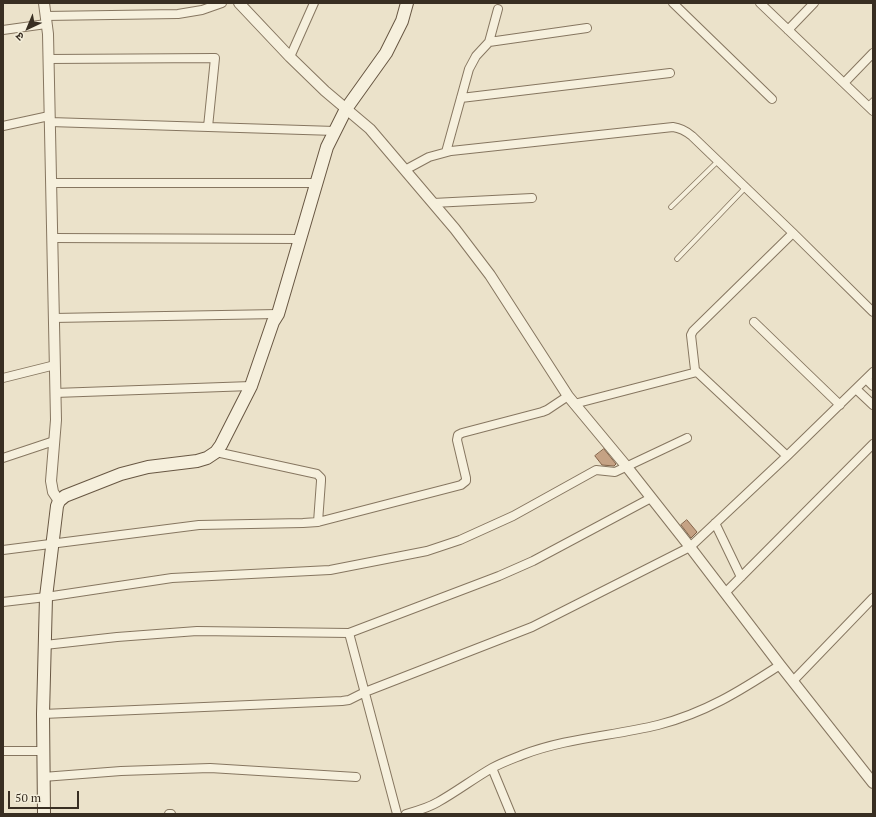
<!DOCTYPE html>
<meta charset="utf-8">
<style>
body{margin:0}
#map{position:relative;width:876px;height:817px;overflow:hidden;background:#ebe2ca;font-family:"PT Serif","Noto Sans Devanagari",serif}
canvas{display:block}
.frame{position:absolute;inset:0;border:4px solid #382e22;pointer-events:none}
.north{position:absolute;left:8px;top:8px;width:40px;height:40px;-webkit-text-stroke:3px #f3edd9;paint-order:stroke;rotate:224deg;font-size:11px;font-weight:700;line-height:16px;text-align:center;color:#382e22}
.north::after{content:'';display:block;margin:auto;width:14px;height:18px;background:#382e22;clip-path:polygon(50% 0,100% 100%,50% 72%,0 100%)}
.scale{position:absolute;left:8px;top:791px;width:71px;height:18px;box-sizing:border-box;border:2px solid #382e22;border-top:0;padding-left:5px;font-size:12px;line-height:14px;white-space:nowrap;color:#382e22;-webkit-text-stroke:3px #f3edd9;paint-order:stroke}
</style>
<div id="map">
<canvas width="876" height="817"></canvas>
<div class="frame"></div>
<div class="north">उ</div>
<div class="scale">50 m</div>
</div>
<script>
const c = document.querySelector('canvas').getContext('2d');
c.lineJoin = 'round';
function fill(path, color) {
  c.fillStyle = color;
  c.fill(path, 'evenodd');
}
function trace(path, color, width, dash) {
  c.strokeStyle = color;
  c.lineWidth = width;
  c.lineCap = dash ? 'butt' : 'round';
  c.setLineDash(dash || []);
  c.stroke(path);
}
const building = new Path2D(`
 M 604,449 L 616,464 L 614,466 L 602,465 L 595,456 Z
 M 687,520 L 697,532 L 691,538 L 681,525 Z`);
const service = new Path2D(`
 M 868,105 L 873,100
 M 671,207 L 718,161
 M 677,259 L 745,188`);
const minor = new Path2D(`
 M 673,3 L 772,99
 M 760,3 L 873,111
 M 45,16 L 178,14 L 202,10 L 222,3
 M 3,30 L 46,24
 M 788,30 L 814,3
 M 489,42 L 587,28
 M 290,57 L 314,3
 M 48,59 L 215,58 L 208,127
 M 844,83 L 873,53
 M 461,98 L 670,73
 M 50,122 L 335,131
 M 3,126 L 49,116
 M 446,152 L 469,69 L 476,56 L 489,42 L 498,9
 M 405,170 L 429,157 L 451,151 L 673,127 C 681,128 686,131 692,136 L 793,233 L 873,312
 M 51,183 L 316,183
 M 433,203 L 532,198
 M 52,238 L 300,239
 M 53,318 L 278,314
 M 754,322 L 840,405
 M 3,378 L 55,365
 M 866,379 L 873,386
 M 856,389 L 873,405
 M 55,393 L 251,386
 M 574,404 L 697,372
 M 216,452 L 317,474 L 321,478 L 321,481 L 318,522
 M 787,456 L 695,370 L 691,335 L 693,331 L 793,233
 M 3,458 L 54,441
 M 715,523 L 741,577
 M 3,550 L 199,525 L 303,523 L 318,522 L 461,485 L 466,481 L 466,478 L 457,440 L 458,435 L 462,433 L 542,412 L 547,410 L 568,396
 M 725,593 L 873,444
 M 3,602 L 46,597 L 172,578 L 330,570 L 427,551 L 460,540 L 513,516 L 596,470 L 615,472 L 687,438
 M 349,633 L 397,814
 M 45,645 L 117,637 L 197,631 L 349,633 L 499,576 L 533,561 L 651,498
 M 793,681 L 873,598
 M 43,714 L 342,701 L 349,700 L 365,692 L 532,627 L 690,547 L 787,456 L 873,372
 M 3,751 L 43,751
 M 492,768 L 511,814
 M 43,777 L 121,771 L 210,768 L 356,777
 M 169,814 L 171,814
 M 406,814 C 417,811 428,808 438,802 C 456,792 473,779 492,768 C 501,763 512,759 522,755 C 566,738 613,736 658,725 C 705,713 740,691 780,665`);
const tertiary = new Path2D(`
 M 44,3 L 48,34 L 56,420 L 51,481 L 53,492 L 59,501
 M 239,3 L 290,57 L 325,91 L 370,129 L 455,229 L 490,275 L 568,396 L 627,467 L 690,547 L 780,665 L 873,783`);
const secondary = new Path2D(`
 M 44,814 L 43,714 L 46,597 L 57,506 L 59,501 L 65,496 L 121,474 L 148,467 L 197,461 L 207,458 L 216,452 L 221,445 L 251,386 L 273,322 L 278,314 L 327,147 L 346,109 L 386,53 L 402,21 L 407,3`);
fill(building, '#c5a284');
trace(building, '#836248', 1);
trace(service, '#867660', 5.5);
trace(minor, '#867660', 10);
trace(tertiary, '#867660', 12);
trace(secondary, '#685743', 14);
trace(service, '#f6f0dd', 4);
trace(minor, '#f6f0dd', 8);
trace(tertiary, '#f6f0dd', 10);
trace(secondary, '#f6f0dd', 12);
</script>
